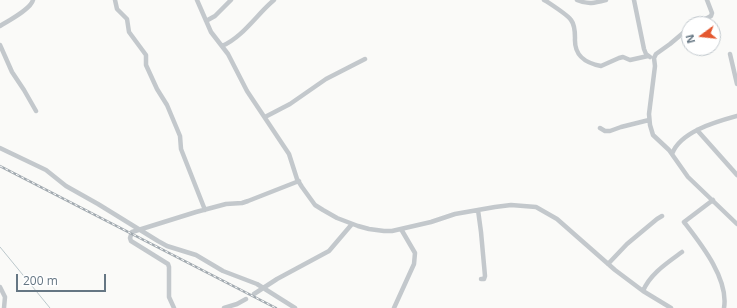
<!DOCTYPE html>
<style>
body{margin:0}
#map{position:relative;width:737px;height:308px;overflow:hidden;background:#fafaf8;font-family:"Open Sans",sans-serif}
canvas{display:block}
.north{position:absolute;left:681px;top:16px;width:40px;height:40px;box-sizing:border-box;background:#fff;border:1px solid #c1c8cd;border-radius:50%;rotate:255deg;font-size:11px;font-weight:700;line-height:16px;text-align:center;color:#657683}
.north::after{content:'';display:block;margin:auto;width:14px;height:18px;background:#e4572e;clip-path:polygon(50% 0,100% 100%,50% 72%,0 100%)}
.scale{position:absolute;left:16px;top:274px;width:90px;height:18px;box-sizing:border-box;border:2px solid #657683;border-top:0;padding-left:5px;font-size:12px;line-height:14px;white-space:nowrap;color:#657683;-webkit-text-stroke:3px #fff;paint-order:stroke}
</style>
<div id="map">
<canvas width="737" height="308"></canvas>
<div class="north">N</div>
<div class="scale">200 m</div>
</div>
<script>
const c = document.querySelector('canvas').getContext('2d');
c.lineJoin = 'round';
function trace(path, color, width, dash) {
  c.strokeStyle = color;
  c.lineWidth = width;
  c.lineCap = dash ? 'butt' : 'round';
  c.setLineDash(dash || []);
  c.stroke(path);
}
const stream = new Path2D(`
 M 0,247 L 50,308`);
const minor = new Path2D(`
 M 115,0 L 117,9 L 127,19 L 129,32 L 146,55 L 146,65 L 157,89 L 167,105 L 180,136 L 181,149 L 205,210
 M 197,0 L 211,32 L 228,54 L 247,91 L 289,154 L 297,179 L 302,187 L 315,205 L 323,210 L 337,218 L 358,226 L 369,229 L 384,231 L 392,231 L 431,222 L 455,214 L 495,207 L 511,205 L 536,207 L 557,219 L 615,270 L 643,291 L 671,308
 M 544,0 C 548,2 569,16 571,20 C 575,25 575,32 575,38 C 574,56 585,63 601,66 L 619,58 L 623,57 L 630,60 L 648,56
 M 577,0 C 588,5 595,3 606,0
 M 634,0 L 644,49 L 646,54 L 650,57
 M 206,21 L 215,16 L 231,0
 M 696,24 L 711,16 L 712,13 L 707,0
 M 0,26 C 8,21 31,9 33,0
 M 689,28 L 670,44 L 656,54 L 654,58 L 655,66 L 649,114 L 650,125 L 653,135 L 669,150 L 688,177 L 737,224
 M 0,45 L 12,72 L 24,90 L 36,111
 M 222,46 C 243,37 257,14 274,0
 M 730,54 L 737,84
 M 265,117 L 290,104 L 326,79 L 365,59
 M 600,128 L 605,131 L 610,131 L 621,127 L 649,120
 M 697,130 L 737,175
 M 0,148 L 46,170 L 66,186 L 98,204 L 158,241 L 167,246 L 196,255 L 223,271 L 257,284 L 295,308
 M 672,154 C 680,132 715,122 737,116
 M 713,200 L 684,222 C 701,244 729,279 724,308
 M 478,210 L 481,232 L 485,276 L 484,279 L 481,279
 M 608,264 L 627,244 L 657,219 L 662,216
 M 0,287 L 5,297 L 4,308
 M 643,291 C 650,274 667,263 682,252
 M 254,294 L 277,279 L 329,251 L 352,224
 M 174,308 L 169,297 L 169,267 L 168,264 L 131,241 L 130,238 L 132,232 L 196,212 L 226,204 L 242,203 L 248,201 L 299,181
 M 224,308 L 237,304 L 246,299
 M 394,308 L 414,264 L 415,253 L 401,229`);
const rail = new Path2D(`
 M 0,166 L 276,308`);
trace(stream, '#bbc7cb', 1);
trace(minor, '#c3c8cc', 4.5);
trace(rail, '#a2aab0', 2.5);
trace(rail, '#fff', 1, [3]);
</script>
